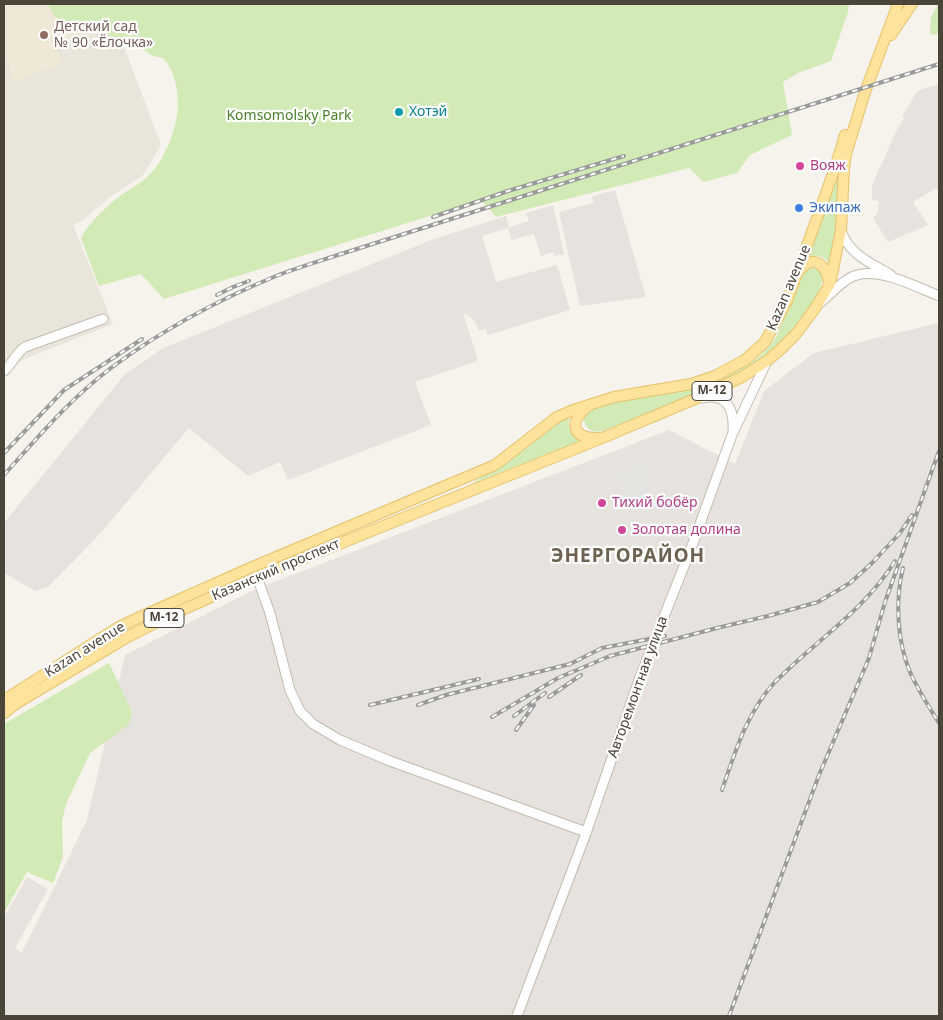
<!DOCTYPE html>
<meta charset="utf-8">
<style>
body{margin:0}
#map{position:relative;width:943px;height:1020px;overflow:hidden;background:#f6f3ec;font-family:"Noto Sans",sans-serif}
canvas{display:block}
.frame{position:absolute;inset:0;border:5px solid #4b4439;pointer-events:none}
</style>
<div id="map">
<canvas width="943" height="1020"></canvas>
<div class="frame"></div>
</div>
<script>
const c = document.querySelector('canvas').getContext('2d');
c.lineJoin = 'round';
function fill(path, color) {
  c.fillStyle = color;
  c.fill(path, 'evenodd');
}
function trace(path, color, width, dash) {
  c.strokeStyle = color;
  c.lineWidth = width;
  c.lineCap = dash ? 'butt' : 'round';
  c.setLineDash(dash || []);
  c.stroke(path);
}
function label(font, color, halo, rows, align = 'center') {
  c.font = font + ' "Noto Sans",sans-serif';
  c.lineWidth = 4.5;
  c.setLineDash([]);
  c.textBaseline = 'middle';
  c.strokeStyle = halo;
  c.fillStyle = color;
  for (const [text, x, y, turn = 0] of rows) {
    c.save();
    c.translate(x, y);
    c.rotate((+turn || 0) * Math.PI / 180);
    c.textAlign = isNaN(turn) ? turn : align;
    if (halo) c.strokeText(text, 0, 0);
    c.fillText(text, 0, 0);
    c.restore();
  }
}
const residential = new Path2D(`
 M 4,4 L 108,4 L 161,145 L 143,175 L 110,197 L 82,221 L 73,225 L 113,324 L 22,360 L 4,378 Z`);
const industrial = new Path2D(`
 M 939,84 L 939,192 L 936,188 L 913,202 L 928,225 L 888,242 L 873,218 L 878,213 L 879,201 L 872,200 L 872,185 L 896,132 L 904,118 L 902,117 L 916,93 L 919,90 Z
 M 615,190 L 646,297 L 580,306 L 559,212 L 594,203 L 592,196 Z
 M 553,205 L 564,254 L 554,256 L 553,252 L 541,256 L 534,234 L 512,240 L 508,228 L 482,236 L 496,282 L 557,265 L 570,310 L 488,335 L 486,329 L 479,330 L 473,319 L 463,312 L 478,361 L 415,382 L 431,425 L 288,480 L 280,462 L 248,476 L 189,428 L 98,536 L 48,587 L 35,591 L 4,573 L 4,523 L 125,374 L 163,348 L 434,239 L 506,216 L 509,227 L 529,221 L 526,213 Z
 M 939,323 L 939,1016 L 4,1016 L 4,917 L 27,877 L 48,889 L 15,948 L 22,953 L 87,820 L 125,655 L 256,589 L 669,430 L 735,464 L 764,391 L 814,353 Z`);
const education = new Path2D(`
 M 4,4 L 106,4 L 113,25 L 57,46 L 62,63 L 15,81 L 4,52 Z`);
const green = new Path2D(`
 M 48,4 L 849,4 L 848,12 L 831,61 L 798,73 L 783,82 L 792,135 L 750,155 L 737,173 L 704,182 L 689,168 L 496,217 L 481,200 L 164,299 L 141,274 L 99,286 L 81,238 C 88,224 107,206 120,196 C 128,190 138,185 145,179 C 164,163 176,131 178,107 C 178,89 175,71 163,58 L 153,56 L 140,48 L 113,39 L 98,26 L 75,29 L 55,17 Z
 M 938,4 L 939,4 L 939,33 L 933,35 L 930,33 L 931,17 Z
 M 838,166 L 838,227 L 830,266 C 825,256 817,254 807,257 Z
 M 808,268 L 819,269 L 823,276 C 823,287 815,298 809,307 C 800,324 788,339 773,352 C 729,387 655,410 603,431 C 593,433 585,430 584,419 L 589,410 L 605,403 C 628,398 650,393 673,388 C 711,380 754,373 776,337 C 787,318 793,281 808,268 Z
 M 571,414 C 566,425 569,435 580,441 L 471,484 L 516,456 Z
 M 109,663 L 132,712 L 129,724 L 90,753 L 66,804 L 62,821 L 63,857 L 53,883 L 27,872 L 4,913 L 4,724 Z`);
const parking = new Path2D(`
 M 647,461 L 655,492 L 622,501 L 614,470 Z`);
const minor = new Path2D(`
 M 841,230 C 848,254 871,263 891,275
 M 820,303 C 831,294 843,279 857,275 C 881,268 917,287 939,296
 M 4,371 C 12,364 16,353 25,347 L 103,319
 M 702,398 C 726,393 734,408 733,429
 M 257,577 L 270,613 L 290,690 L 300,711 L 313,724 L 340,740 L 390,761 L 586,832
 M 517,1016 L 585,836 L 640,677 L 692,546 L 732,435 L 767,361`);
const major = new Path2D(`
 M 891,35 L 912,4
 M 799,271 C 812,254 825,263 829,281
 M 588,406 C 569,420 571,439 597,438
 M 4,700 L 117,628 L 142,616 L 250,568 L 495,465 L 557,417 L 573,410 L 614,397 L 691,384 L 715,376 L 745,360 L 765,342 L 787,301 L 835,168 L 845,135
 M 4,713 L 17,703 L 124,639 L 175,613 L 257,577 L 602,438 L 695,399 L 742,377 L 767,361 L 781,349 L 796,334 L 816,307 L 830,284 L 841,230 L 844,168 L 846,154 L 865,92 L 898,4`);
const rail = new Path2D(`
 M 433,217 L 508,191 L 624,156
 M 217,295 L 233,287 L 249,281
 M 4,453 L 64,390 L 142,339
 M 4,475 C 37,438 71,398 111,368 C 162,330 218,300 276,276 C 297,268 320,261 341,254 L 939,64
 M 903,568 C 895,600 897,641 910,672 C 918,690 929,707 939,723
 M 549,697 L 581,675
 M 370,705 L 479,679
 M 418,705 L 446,695 L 570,664 L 602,648 L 665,636
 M 514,716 L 545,693
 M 492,717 L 558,678 L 610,656 L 717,628 L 768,616 L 818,602 L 850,583 L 872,563 L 900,533 L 912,515
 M 516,730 L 534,705
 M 722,790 C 735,752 747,712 775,682 C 815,641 865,610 895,561
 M 729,1016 L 819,775 L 869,658 L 885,602 L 939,451`);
const markers = [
 [44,35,5,"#8d6e63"],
 [399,112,5,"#0f9aa8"],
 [800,166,5,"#d1479c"],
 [799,208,5,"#3f7fe0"],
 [602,503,5,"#d1479c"],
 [622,530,5,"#d1479c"]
];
const shields = [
 [712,391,40],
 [164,618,40]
];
const shieldNames = [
 ["М-12",712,391],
 ["М-12",164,618]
];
const educationNames = [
 ["Детский сад",54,27],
 ["№ 90 «Ёлочка»",54,43]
];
const cultureNames = [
 ["Хотэй",409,112]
];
const parkNames = [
 ["Komsomolsky Park",289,116]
];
const hotelNames = [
 ["Вояж",810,166],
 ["Тихий бобёр",612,503],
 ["Золотая долина",632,530]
];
const shopNames = [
 ["Экипаж",809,208]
];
const streetNames = [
 ["Kazan avenue",789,288,-67],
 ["Казанский проспект",276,570,-23],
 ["Kazan avenue",85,650,-32],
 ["Авторемонтная улица",638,687,-70]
];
const districtNames = [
 ["ЭНЕРГОРАЙОН",628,557]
];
fill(residential, '#eae5da');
fill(industrial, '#e6e2dd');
fill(education, '#efe8d6');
fill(green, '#d2eab5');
fill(parking, '#e5e3e0');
trace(minor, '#c2bbae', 11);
trace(major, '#e6c16a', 12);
trace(minor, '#fff', 9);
trace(major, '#ffe39c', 10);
trace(rail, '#9a9a9a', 4);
trace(rail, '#fff', 2, [5.5]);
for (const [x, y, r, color] of markers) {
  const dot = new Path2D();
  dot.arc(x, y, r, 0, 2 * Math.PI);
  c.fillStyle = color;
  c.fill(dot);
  trace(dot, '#fff', 2);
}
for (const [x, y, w] of shields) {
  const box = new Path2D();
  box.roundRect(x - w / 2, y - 9.5, w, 19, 4);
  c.fillStyle = '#fff';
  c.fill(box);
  trace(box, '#4b4439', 1);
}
label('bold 12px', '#4b4439', null, shieldNames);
label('14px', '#785e54', '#fff', educationNames, 'left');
label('14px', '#0d838f', '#fff', cultureNames, 'left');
label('14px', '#4a7f2a', '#fff', parkNames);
label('14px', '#b23c85', '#fff', hotelNames, 'left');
label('14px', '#366cbe', '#fff', shopNames, 'left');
label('14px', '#4b4439', '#fff', streetNames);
c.letterSpacing = '1px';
label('bold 19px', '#6e6250', '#fff', districtNames);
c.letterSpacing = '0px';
</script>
